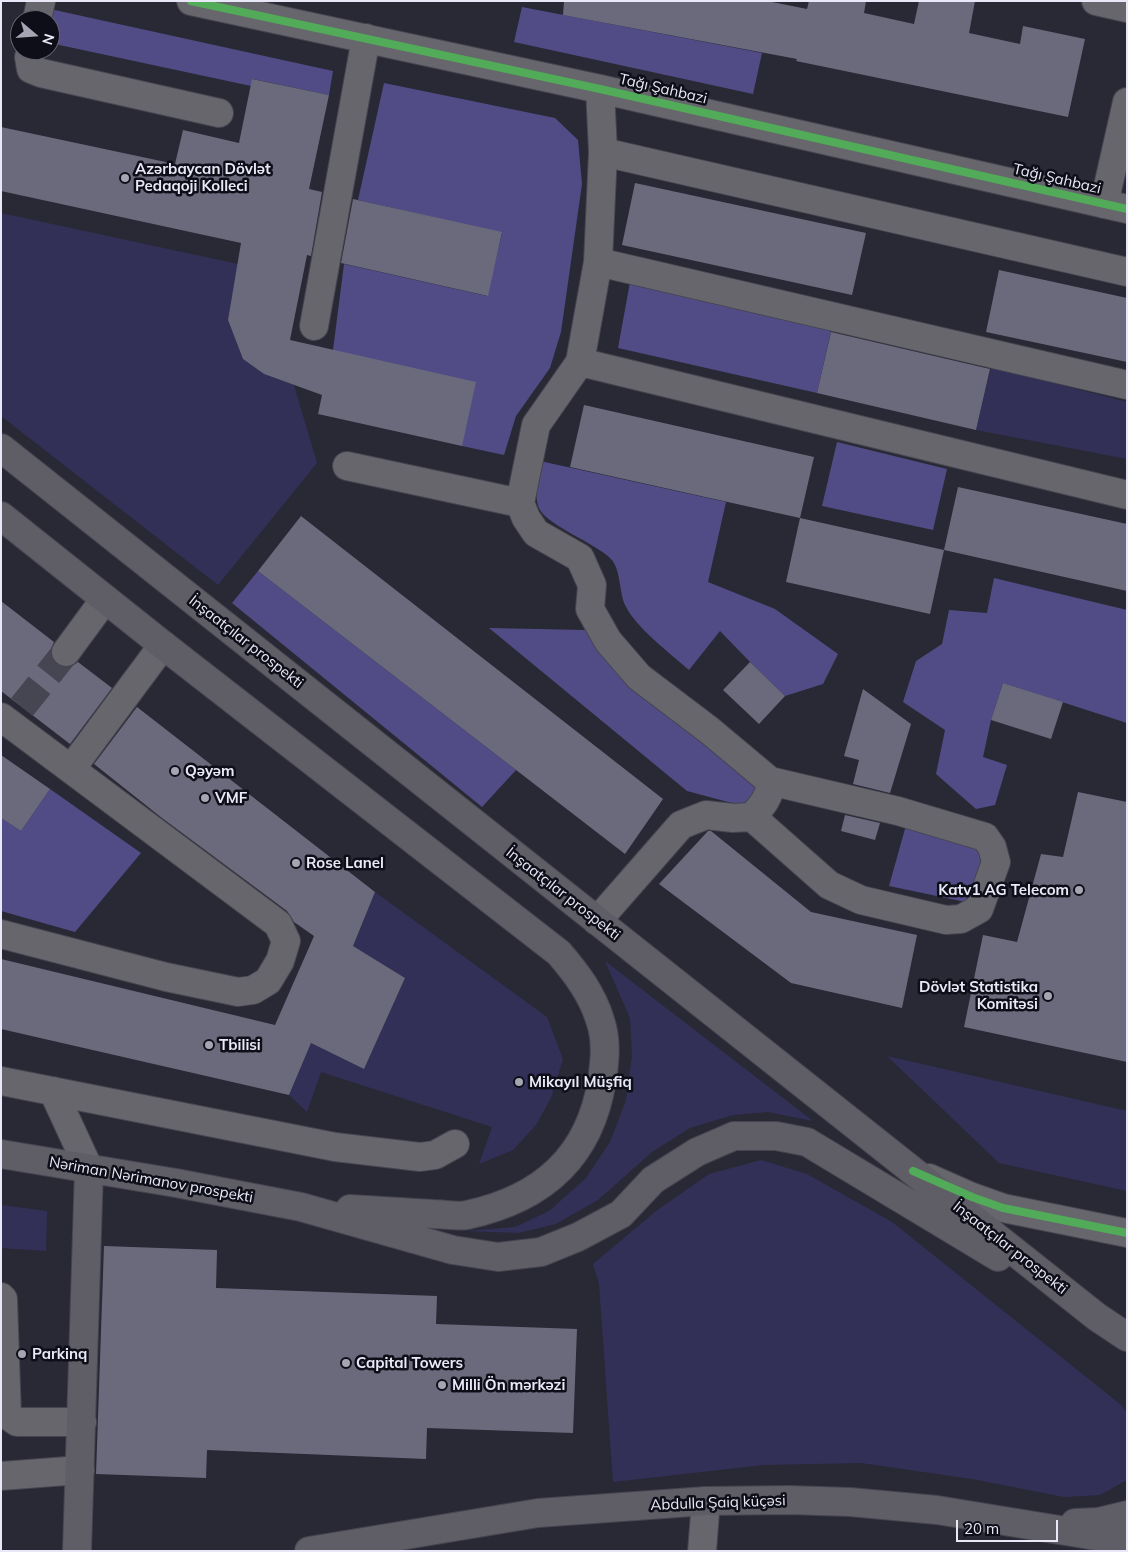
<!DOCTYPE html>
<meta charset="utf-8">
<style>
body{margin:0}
#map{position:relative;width:1128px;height:1552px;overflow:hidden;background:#292835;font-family:Mulish,sans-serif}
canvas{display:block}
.frame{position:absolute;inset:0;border:2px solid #e8e8f8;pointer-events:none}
.north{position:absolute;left:10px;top:10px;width:50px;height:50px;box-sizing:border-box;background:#0e0e18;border:1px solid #656572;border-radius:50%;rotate:108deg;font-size:14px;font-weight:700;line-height:20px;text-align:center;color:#e8e8f8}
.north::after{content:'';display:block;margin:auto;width:18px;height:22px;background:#a5a5b4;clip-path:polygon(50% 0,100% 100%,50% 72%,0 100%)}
.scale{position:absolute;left:956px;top:1520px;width:102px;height:22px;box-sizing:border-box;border:2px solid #e8e8f8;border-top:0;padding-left:6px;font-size:15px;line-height:18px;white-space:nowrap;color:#e8e8f8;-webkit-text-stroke:4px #0e0e18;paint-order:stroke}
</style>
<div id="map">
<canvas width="1128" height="1552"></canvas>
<div class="frame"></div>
<div class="north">N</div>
<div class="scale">20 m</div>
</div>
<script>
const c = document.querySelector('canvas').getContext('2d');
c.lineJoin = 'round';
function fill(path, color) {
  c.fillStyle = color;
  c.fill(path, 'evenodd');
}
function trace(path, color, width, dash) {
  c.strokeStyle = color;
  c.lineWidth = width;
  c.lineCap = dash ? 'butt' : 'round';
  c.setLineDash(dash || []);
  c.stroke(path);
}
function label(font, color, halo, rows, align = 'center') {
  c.font = font + ' Mulish,sans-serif';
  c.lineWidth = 5;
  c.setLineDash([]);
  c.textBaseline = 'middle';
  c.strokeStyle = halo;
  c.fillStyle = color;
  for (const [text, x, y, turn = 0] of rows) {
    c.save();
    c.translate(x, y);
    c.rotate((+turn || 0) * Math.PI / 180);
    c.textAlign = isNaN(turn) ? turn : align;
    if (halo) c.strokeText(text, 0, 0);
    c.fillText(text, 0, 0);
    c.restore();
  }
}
const green = new Path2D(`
 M 1,213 L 238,264 L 228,320 L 243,359 L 264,374 L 294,385 L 317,463 L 218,585 L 1,416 Z
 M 991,367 L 1127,402 L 1127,459 L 976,430 Z
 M 375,892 L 547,1017 L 563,1059 L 551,1098 L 536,1125 L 513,1150 L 479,1164 L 492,1127 L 321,1072 L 307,1112 L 289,1095 L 311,1043 L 364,1069 L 405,978 L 353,946 Z
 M 605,961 L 813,1121 L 768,1112 L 733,1115 L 690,1128 L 652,1152 L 598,1200 L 556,1224 L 518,1233 L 466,1231 L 515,1227 L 549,1211 L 585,1179 L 610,1142 L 626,1100 L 632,1056 L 630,1018 Z
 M 887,1056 L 1127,1111 L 1127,1191 L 999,1163 Z
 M 761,1160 L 807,1174 L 892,1222 L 1120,1404 L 1127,1413 L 1127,1480 L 1100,1495 L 1064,1497 L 972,1479 L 861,1463 L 764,1465 L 613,1482 L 599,1284 L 593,1264 L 656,1211 L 709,1174 Z
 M 1,1205 L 47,1211 L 46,1251 L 1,1248 Z`);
const forest = new Path2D(`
 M 522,7 L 762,53 L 753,94 L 514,42 Z
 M 50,9 L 333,71 L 329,95 L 253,79 L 251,86 L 50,43 Z
 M 384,83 L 555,118 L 578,140 L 582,184 L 561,332 L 550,368 L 516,416 L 504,455 L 462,446 L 333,350 L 344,264 L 487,296 L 502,233 L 358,200 Z
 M 630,282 L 831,331 L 817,393 L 618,348 Z
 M 837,442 L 947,469 L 933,530 L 822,506 Z
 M 540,461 L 726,502 L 708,582 L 775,609 L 838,654 L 823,684 L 785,696 L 750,662 L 720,631 L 689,670 C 670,653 636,628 625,605 C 619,592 621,568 610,558 C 596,544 548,525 540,510 C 533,496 538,477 540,461 Z
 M 258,571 L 516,770 L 482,807 L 232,603 Z
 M 994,578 L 1127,610 L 1127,723 L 1003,683 L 991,720 L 983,757 L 1007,765 L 995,805 L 976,809 L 936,774 L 945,730 L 903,702 L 916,661 L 942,644 L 949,610 L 987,613 Z
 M 489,628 L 585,630 L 771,794 L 743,806 L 687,791 Z
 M 50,789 L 141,853 L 75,932 L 1,911 L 1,818 L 21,831 Z
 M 910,811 L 988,849 L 975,904 L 889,886 Z`);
const building = new Path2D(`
 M 564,1 L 767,1 L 807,9 L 809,1 L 866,1 L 864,13 L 914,24 L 919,1 L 975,1 L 969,33 L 1020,44 L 1023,26 L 1085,39 L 1068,117 L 796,61 L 797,59 L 563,15 Z
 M 252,79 L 329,95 L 309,189 L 322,192 L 311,256 L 307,255 L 290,340 L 476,382 L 462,446 L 318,414 L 322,395 L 264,374 L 243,359 L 228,320 L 241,243 L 1,191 L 1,127 L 175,164 L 183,130 L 239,143 Z
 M 635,183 L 866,233 L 852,295 L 622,245 Z
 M 353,199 L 502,232 L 488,296 L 341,263 Z
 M 999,270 L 1127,298 L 1127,362 L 986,332 Z
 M 831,332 L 990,369 L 976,430 L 817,393 Z
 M 584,405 L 814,457 L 800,518 L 570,467 Z
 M 958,487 L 1127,524 L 1127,591 L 944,550 Z
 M 301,516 L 663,799 L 625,854 L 258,571 Z
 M 800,518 L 944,550 L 930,614 L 786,582 Z
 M 1,601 L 54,642 L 50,651 L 52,659 L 56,664 L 65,668 L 72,666 L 78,662 L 112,688 L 70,744 L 1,691 Z
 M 750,662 L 785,696 L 759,724 L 723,690 Z
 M 1003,683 L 1063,702 L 1051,739 L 991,720 Z
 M 863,689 L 911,724 L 890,793 L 853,784 L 859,760 L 844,756 Z
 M 137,707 L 375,892 L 353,946 L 405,978 L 364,1069 L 311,1043 L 289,1095 L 1,1029 L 1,959 L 275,1025 L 314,936 L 294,922 L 287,911 L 162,818 L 94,764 Z
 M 1,755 L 50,789 L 21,831 L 1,818 Z
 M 1078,792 L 1127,802 L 1127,1062 L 964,1027 L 983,935 L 1017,942 L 1041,854 L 1063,857 Z
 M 845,815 L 880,823 L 875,840 L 841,831 Z
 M 708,831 L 711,831 L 811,912 L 917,935 L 902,1008 L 791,983 L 659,884 Z
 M 104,1246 L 217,1250 L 216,1288 L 437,1296 L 436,1324 L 577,1329 L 573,1433 L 427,1428 L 426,1459 L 207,1450 L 206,1478 L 96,1474 Z`);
const minorTunnel = new Path2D(`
 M 22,707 L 66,652`);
const minor = new Path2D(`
 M 191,1 L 600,89 L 1127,209
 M 1096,1 L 1127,8
 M 37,20 L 41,1
 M 31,50 L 29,57 L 31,69 L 41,73 L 219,113
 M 600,89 L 603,152 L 598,262 L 580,362 L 536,425 L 520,503 L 526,518 L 536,533 L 580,558 L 592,585 L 590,609 L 608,641 L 639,677 L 709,730 L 770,781 L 898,811 L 985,837 L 992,847 L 996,862 L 979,909 L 961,919 L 946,920 L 861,900 L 829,885 L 752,817
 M 603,152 L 1127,272
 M 1104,204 L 1127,102
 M 598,262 L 1127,385
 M 314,326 L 366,38
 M 580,362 L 1127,495
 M 347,466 L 520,503
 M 66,652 L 105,599
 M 1,717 L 278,924 L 286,941 L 280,961 L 268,981 L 253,990 L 238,992 L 166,977 L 1,934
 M 71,769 L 163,645
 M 597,921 L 681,825 L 706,815 L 733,818 L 752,817 C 761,807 772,795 770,781
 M 1,1081 L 335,1147 L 420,1157 L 435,1155 L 455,1144
 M 53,1091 L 89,1169
 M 929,1178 L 972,1197 L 1003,1208 L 1127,1233
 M 1,1297 L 3,1299 L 7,1415 L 17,1422 L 82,1422
 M 1,1476 L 80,1470
 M 702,1551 L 706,1501`);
const major = new Path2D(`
 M 1,448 L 1097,1317 L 1127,1337
 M 1,516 L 163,645 L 559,953 C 577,974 592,994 600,1020 C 607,1040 605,1060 602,1080 C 590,1157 542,1199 467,1215 C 457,1217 444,1214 433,1214 C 405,1212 378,1211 350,1209
 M 1,1154 L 176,1183 L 301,1207 L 453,1250 L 498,1257 L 541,1252 L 578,1237 L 621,1214 L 653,1180 L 697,1152 L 734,1136 L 776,1136 L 807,1142 L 998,1257
 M 1075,1523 L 1098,1522 L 1127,1515
 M 77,1551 L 89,1169
 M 309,1551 L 538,1513 L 706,1501 L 789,1500 L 850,1502 L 937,1510 L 1127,1541`);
const cycleway = new Path2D(`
 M 191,1 L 600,89 L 1127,209
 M 913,1171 L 972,1197 L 1003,1208 L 1127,1233`);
const markers = [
 [125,178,5,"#a5a5b4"],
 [175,771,5,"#a5a5b4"],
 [205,798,5,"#a5a5b4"],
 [296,863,5,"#a5a5b4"],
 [1079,890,5,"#a5a5b4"],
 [1048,996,5,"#a5a5b4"],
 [209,1045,5,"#a5a5b4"],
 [519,1082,5,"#a5a5b4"],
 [22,1354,5,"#a5a5b4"],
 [346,1363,5,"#a5a5b4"],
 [442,1385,5,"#a5a5b4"]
];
const streetNames = [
 ["Tağı Şahbazi",663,89,13],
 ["Tağı Şahbazi",1057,179,13],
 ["İnşaatçılar prospekti",246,642,38],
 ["İnşaatçılar prospekti",563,894,38],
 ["Nəriman Nərimanov prospekti",151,1180,10],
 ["İnşaatçılar prospekti",1010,1248,38],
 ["Abdulla Şaiq küçəsi",718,1503,-2]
];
const poiNames = [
 ["Azərbaycan Dövlət",135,169],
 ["Pedaqoji Kolleci",135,186],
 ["Qəyəm",185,771],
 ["VMF",215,798],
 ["Rose Lanel",306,863],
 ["Katv1 AG Telecom",1069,890,"right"],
 ["Dövlət Statistika",1038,987,"right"],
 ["Komitəsi",1038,1004,"right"],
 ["Tbilisi",219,1045],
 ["Mikayıl Müşfiq",529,1082],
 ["Parkinq",32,1354],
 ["Capital Towers",356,1363],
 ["Milli Ön mərkəzi",452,1385]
];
fill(green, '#333058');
fill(forest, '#514c85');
fill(building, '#6b6a7d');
trace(minorTunnel, '#464552', 28, [28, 14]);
trace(minor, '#45444f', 30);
trace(major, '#45444f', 30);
trace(minor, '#66666c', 28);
trace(major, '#5f5e67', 28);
trace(cycleway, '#51ab58', 8);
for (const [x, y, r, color] of markers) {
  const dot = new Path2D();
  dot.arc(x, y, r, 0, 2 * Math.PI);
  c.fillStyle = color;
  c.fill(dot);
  trace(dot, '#0e0e18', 2);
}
label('15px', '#e8e8f8', '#0e0e18', streetNames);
label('bold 15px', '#e8e8f8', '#0e0e18', poiNames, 'left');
</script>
